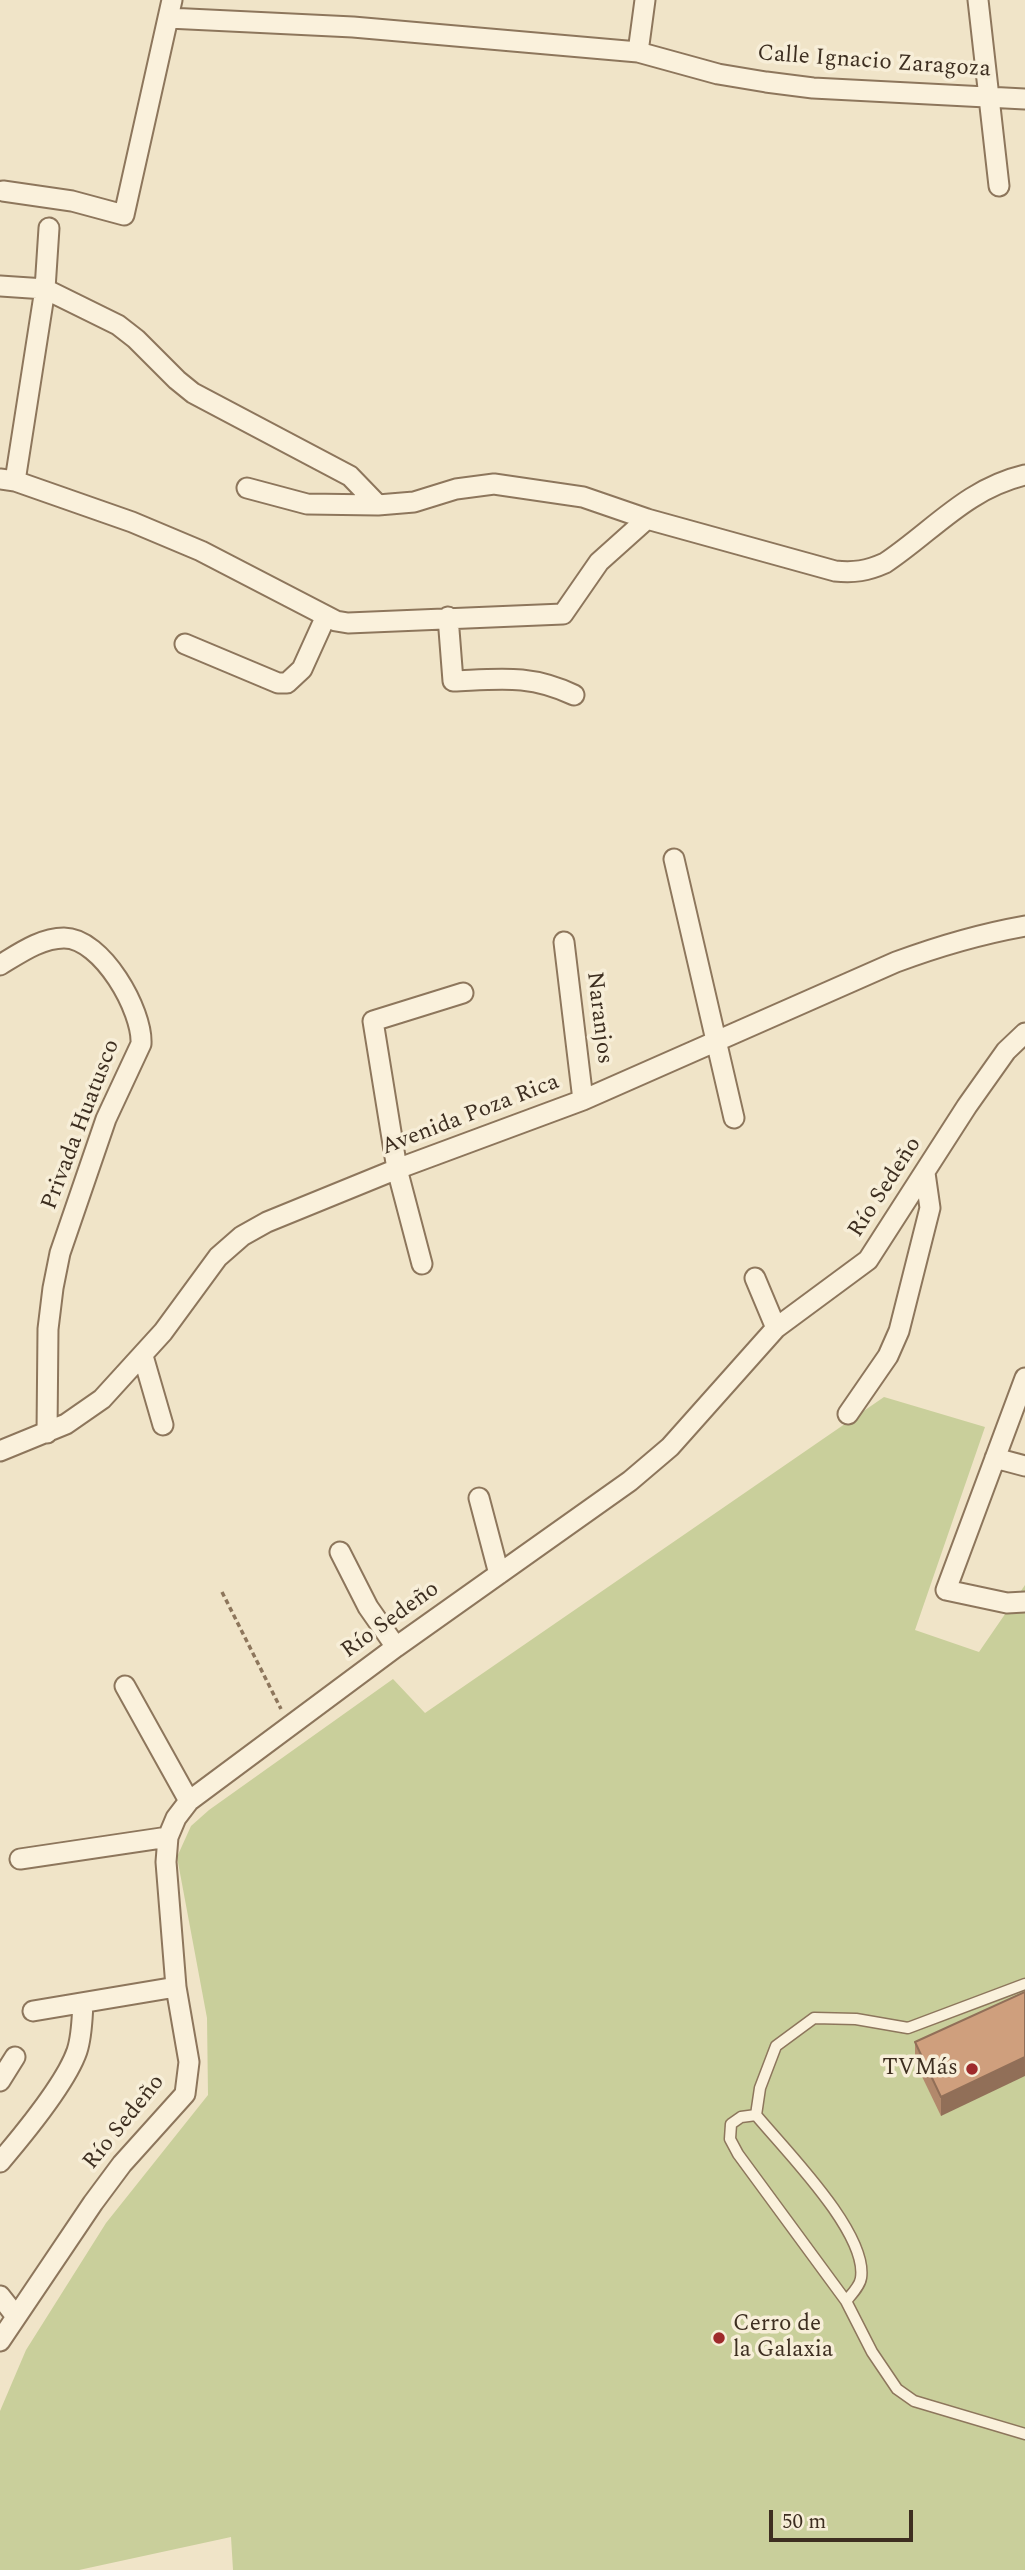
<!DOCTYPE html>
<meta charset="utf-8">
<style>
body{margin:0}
#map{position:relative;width:1025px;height:2570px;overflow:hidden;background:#f0e4c8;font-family:Spectral,serif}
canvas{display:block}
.scale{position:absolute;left:769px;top:2510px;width:144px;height:32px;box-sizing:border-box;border:4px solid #3d2e20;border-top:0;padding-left:9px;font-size:21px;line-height:24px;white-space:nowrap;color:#3d2e20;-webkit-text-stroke:5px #f7eed8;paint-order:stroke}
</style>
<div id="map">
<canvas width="1025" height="2570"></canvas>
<div class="scale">50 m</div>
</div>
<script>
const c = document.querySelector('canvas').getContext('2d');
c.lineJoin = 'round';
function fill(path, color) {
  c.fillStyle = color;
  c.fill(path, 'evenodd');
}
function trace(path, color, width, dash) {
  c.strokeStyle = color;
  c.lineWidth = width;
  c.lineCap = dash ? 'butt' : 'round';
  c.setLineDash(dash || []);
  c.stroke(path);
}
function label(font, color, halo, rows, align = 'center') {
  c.font = font + ' Spectral,serif';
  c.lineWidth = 7;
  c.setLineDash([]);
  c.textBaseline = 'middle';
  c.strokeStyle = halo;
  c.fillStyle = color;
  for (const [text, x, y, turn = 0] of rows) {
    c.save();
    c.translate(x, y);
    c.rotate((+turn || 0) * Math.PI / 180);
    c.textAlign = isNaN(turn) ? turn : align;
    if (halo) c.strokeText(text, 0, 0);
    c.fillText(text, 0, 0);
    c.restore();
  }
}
const green = new Path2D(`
 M 884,1397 L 985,1427 L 915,1630 L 979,1652 L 1025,1585 L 1025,2570 L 233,2570 L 231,2537 L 79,2570 L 0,2570 L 0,2411 L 26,2350 L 106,2223 L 208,2095 L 207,2018 L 177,1857 L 191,1826 L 209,1810 L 393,1679 L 425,1713 Z`);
const path = new Path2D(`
 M 222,1592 L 281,1709`);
const lane = new Path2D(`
 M 756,2115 L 760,2088 L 776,2046 L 814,2018 L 856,2019 L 908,2028 L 1025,1984
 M 846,2301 C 851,2295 860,2286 861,2278 C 868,2233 785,2150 756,2115 L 741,2117 L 731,2124 L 730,2139 L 738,2154 L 846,2301 L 872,2352 L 897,2389 L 914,2401 L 1025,2434`);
const street = new Path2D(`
 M 978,0 L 999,186
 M 168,18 L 353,27 L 638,52 L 718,74 L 766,82 L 813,88 L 1025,99
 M 638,52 L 645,0
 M 3,191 L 72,201 L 124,215 L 172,0
 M 0,286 L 45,289 L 118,325 L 136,339 L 177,380 L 193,393 L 350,476 L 378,505
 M 0,479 L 15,481 L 132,522 L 201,551 L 336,621 L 348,623 L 563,614 L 599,562 L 647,519
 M 15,481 L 45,289 L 49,228
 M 247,488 L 307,504 L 378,505 L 414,502 L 456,489 L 494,484 L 583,497 L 647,519 L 835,571 C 854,573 867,571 885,563 C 933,531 966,489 1025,475
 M 448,617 L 453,681 C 500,679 530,674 574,695
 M 185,644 L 278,683 L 287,683 L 302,669 L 326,616
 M 674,859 L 734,1118
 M 564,942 L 583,1100
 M 0,965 C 20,953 41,938 64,938 C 102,938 143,1011 141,1044 L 106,1119 L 60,1253 L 53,1288 L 48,1329 L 47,1433
 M 422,1264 L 397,1169 L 373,1021 L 463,993
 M 755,1278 L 776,1328
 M 143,1356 L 163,1425
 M 1025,1378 L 946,1590 L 1007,1603 L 1025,1602
 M 848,1414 L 888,1356 L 899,1331 L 930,1208 L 925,1173
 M 0,1451 L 66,1424 L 102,1399 L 163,1332 L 218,1257 L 242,1236 L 267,1222 L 397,1169 L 583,1100 L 896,962 C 939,946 980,934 1025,926
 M 995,1458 L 1025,1466
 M 479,1498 L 499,1574
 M 340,1552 L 368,1607 L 396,1647
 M 125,1686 L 189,1801
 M 20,1859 L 168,1837
 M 33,2011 L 176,1987
 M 0,2081 L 15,2057
 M 0,2162 C 23,2135 66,2083 77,2051 C 82,2036 82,2019 83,2003
 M 0,2296 L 15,2315
 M 0,2341 L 93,2203 L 122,2164 L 185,2094 L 189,2062 L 176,1987 L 166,1862 L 168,1837 L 176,1818 L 189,1801 L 396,1647 L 630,1481 L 670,1447 L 776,1328 L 868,1260 L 967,1106 L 1006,1051 L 1025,1033`);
const wall = new Path2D(`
 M 1025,1992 L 941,2116 L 915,2062 L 915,2042 Z`);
const shadedWall = new Path2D(`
 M 1025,2057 L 1025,2076 L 941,2116 L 941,2097 Z`);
const building = new Path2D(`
 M 1025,1992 L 1025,2057 L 941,2097 L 915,2042 Z`);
const markers = [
 [972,2069,7,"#9e2a2b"],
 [719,2338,7,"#9e2a2b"]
];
const streetNames = [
 ["Calle Ignacio Zaragoza",874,63,4],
 ["Naranjos",598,1018,83],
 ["Avenida Poza Rica",471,1116,-21],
 ["Privada Huatusco",82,1125,-69],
 ["Río Sedeño",886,1188,-57],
 ["Río Sedeño",391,1621,-36],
 ["Río Sedeño",125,2123,-51]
];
const poiNames = [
 ["TVMás",958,2069],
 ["Cerro de",733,2325,"left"],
 ["la Galaxia",733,2351,"left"]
];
fill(green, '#c9cf9b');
trace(lane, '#8d765c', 13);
trace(street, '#8d765c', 23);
trace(path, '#8d765c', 3.5, [5, 3.5]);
trace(lane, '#faf1dc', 10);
trace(street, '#faf1dc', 19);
fill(wall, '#b2896c');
fill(shadedWall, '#916f58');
fill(building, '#cf9f7d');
trace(building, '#916f58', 2);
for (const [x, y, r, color] of markers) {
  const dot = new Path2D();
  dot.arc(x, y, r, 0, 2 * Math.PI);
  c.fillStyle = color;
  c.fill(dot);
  trace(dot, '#f7eed8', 2.5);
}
label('23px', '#3d2e20', '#f7eed8', streetNames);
label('23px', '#3d2e20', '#f7eed8', poiNames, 'right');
</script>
